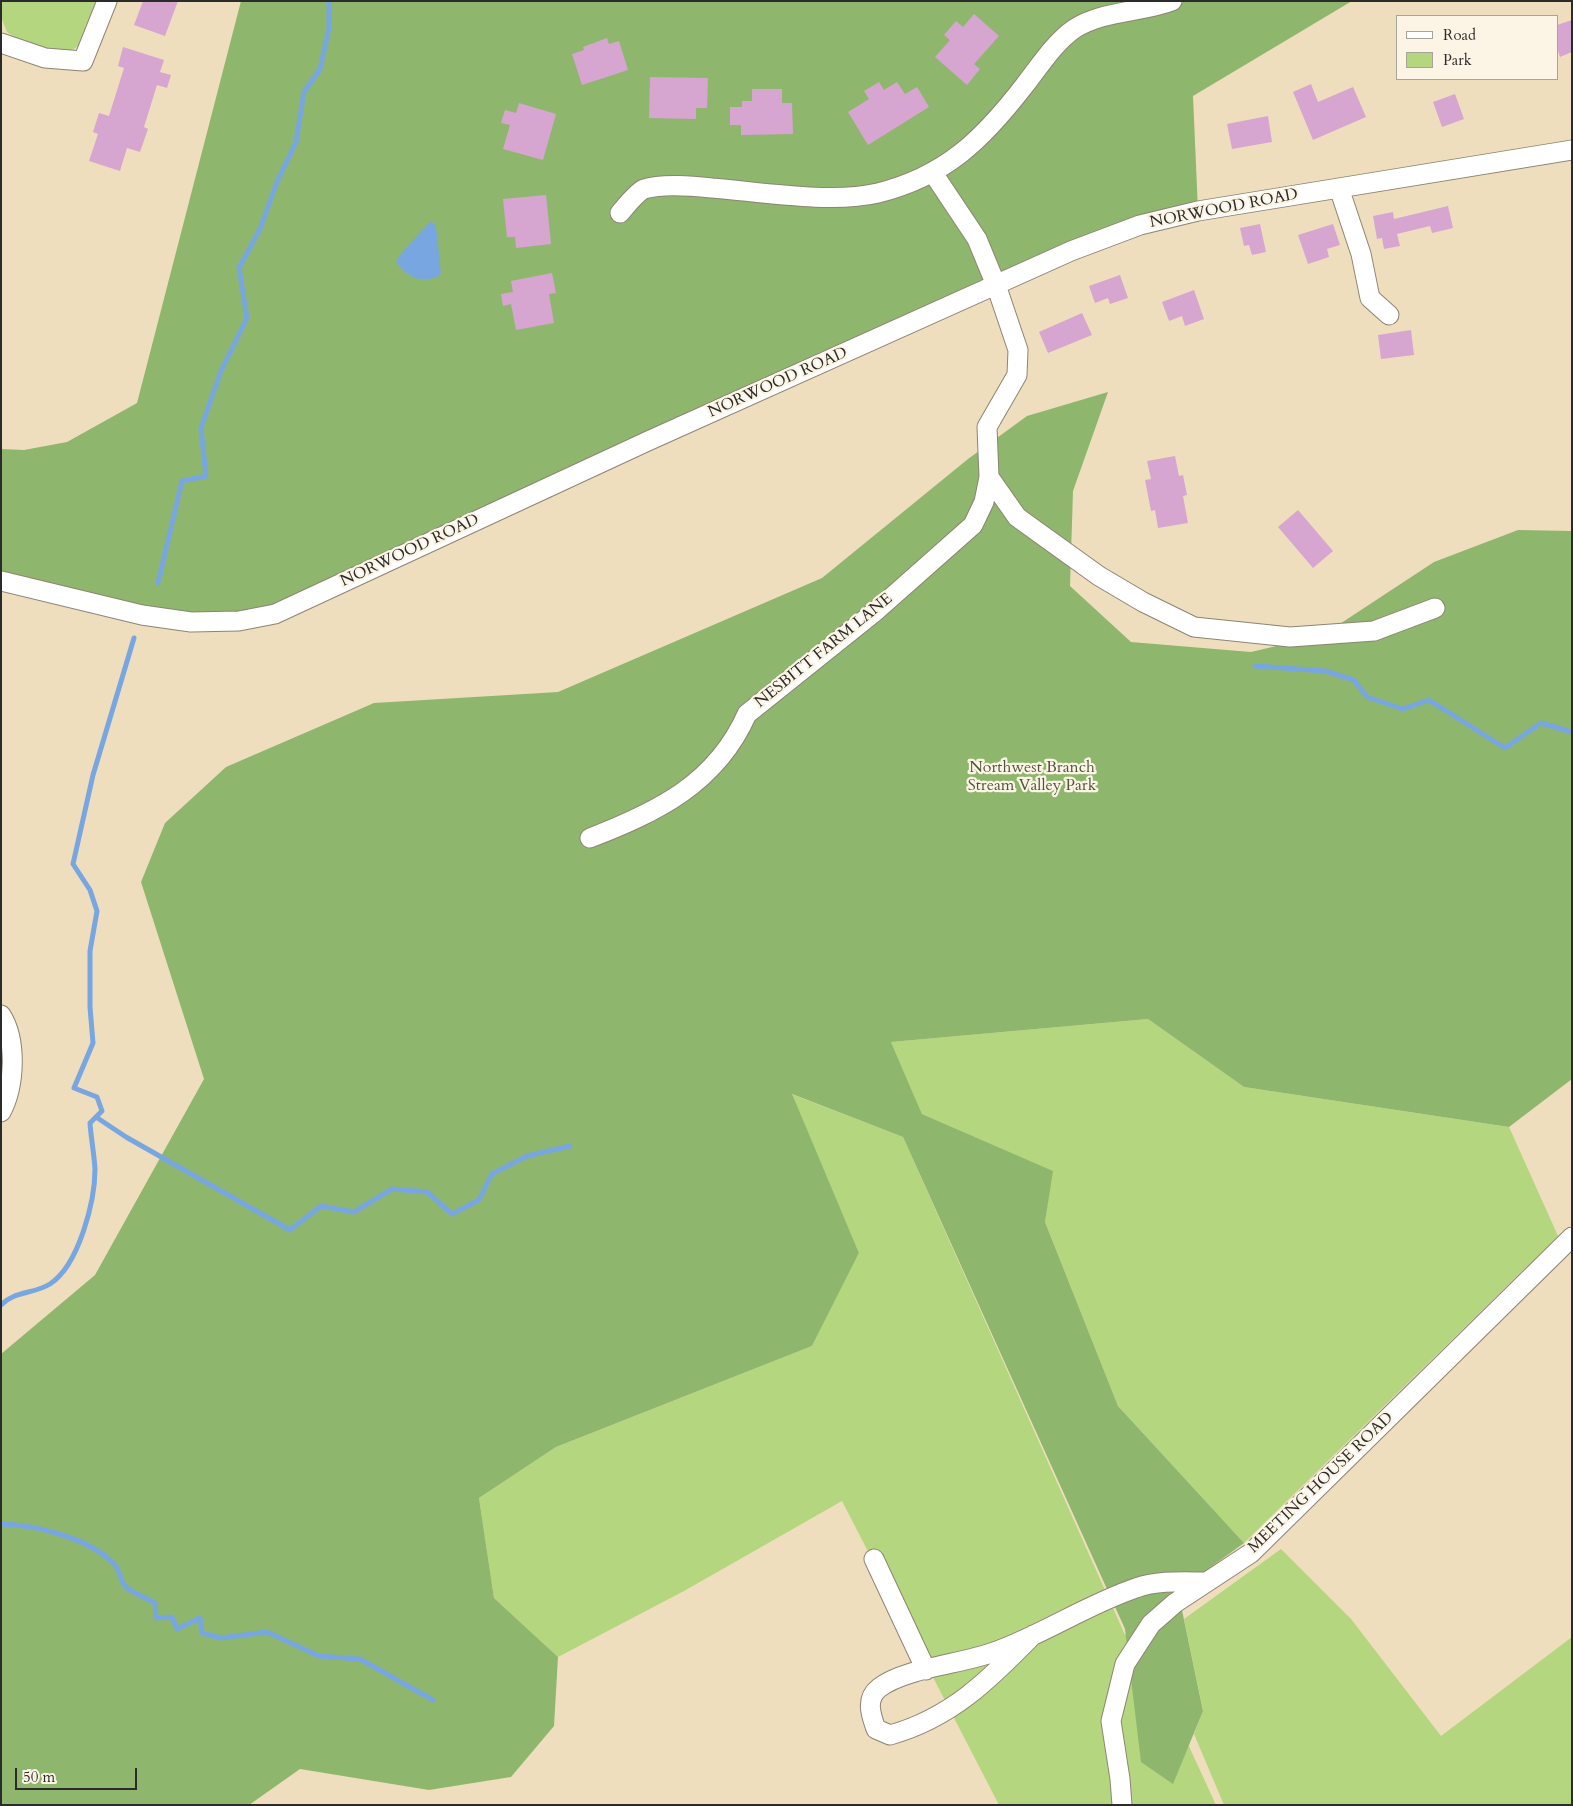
<!DOCTYPE html>
<style>
body{margin:0}
#map{position:relative;width:1573px;height:1806px;overflow:hidden;background:#efdebd;font-family:Cardo,serif}
canvas{display:block}
.frame{position:absolute;inset:0;border:2px solid #2b2b2b;pointer-events:none}
.legend{position:absolute;left:1396px;top:15px;width:162px;height:65px;box-sizing:border-box;background:#fcf5e5;border:1px solid #a8a49b;margin:0;padding:6px 9px;list-style:none;font-size:15px;color:#2b2b2b}
.legend li{display:flex;align-items:center;gap:10px;height:25px}
.legend b{width:25px;border:1px solid #a8a49b}
.scale{position:absolute;left:15px;top:1768px;width:122px;height:22px;box-sizing:border-box;border:2px solid #2b2b2b;border-top:0;padding-left:6px;font-size:15px;line-height:18px;white-space:nowrap;color:#2b2b2b;-webkit-text-stroke:4px #fcf5e5;paint-order:stroke}
</style>
<div id="map">
<canvas width="1573" height="1806"></canvas>
<div class="frame"></div>
<ul class="legend">
<li><b style="height:6px;background:#fff"></b>Road</li>
<li><b style="height:14px;background:#b3d67e"></b>Park</li>
</ul>
<div class="scale">50 m</div>
</div>
<script>
const c = document.querySelector('canvas').getContext('2d');
c.lineJoin = 'round';
function fill(path, color) {
  c.fillStyle = color;
  c.fill(path, 'evenodd');
}
function trace(path, color, width, dash) {
  c.strokeStyle = color;
  c.lineWidth = width;
  c.lineCap = dash ? 'butt' : 'round';
  c.setLineDash(dash || []);
  c.stroke(path);
}
function label(font, color, halo, rows, align = 'center') {
  c.font = font + ' Cardo,serif';
  c.lineWidth = 4.5;
  c.setLineDash([]);
  c.textBaseline = 'middle';
  c.strokeStyle = halo;
  c.fillStyle = color;
  for (const [text, x, y, turn = 0] of rows) {
    c.save();
    c.translate(x, y);
    c.rotate((+turn || 0) * Math.PI / 180);
    c.textAlign = isNaN(turn) ? turn : align;
    if (halo) c.strokeText(text, 0, 0);
    c.fillText(text, 0, 0);
    c.restore();
  }
}
const green = new Path2D(`
 M 1,1 L 97,1 C 93,12 87,37 79,45 C 65,61 21,42 7,32 L 1,17 Z
 M 1148,1019 L 1244,1087 L 1509,1127 L 1558,1236 L 1244,1543 L 1118,1406 L 1045,1222 L 1052,1171 L 922,1114 L 891,1042 Z
 M 791,1094 L 903,1137 L 1125,1635 L 1134,1627 L 1216,1805 L 999,1805 L 842,1501 L 684,1591 L 558,1657 L 494,1598 L 479,1498 L 556,1447 L 812,1346 L 859,1253 Z
 M 1281,1549 L 1351,1619 L 1441,1736 L 1572,1637 L 1572,1805 L 1224,1805 L 1194,1734 L 1203,1710 L 1184,1619 Z`);
const forest = new Path2D(`
 M 241,1 L 1352,1 L 1193,96 L 1198,211 L 1140,225 L 275,614 L 191,622 L 1,581 L 1,449 L 24,450 L 67,442 L 137,403 Z
 M 1108,392 L 1073,491 L 1070,586 L 1131,642 L 1251,652 L 1323,635 L 1434,562 L 1518,530 L 1572,531 L 1572,1079 L 1509,1127 L 1244,1087 L 1148,1019 L 891,1042 L 922,1114 L 1053,1171 L 1045,1222 L 1118,1406 L 1244,1543 L 1178,1591 L 1203,1711 L 1173,1784 L 1141,1762 L 1125,1629 L 903,1137 L 792,1094 L 859,1253 L 812,1346 L 556,1447 L 479,1498 L 494,1598 L 558,1657 L 554,1726 L 511,1777 L 429,1790 L 300,1769 L 249,1805 L 1,1805 L 1,1354 L 95,1275 L 204,1079 L 141,882 L 165,823 L 226,767 L 374,703 L 558,692 L 822,578 L 968,459 L 1027,416 Z`);
const water = new Path2D(`
 M 431,221 L 436,226 L 441,274 C 425,286 405,277 396,261 C 406,246 419,235 431,221 Z`);
const stream = new Path2D(`
 M 158,583 L 182,481 L 206,476 L 201,428 L 221,371 L 247,318 L 239,268 L 260,229 L 277,182 L 296,142 L 304,92 L 320,69 L 329,28 L 329,1
 M 1255,666 L 1325,671 L 1354,680 L 1367,697 L 1403,709 L 1429,700 L 1505,748 L 1541,723 L 1572,732
 M 96,1117 L 126,1137 L 290,1230 L 321,1206 L 354,1212 L 392,1189 L 427,1192 L 452,1214 L 479,1200 L 492,1174 L 527,1156 L 570,1146
 M 1,1305 C 14,1291 34,1294 50,1284 C 79,1265 95,1201 95,1169 C 94,1153 91,1138 90,1123 L 102,1111 L 97,1097 L 74,1088 L 93,1043 L 90,1007 L 90,951 L 97,911 L 90,890 L 73,864 L 93,775 L 134,638
 M 1,1524 C 35,1525 91,1538 115,1565 C 120,1571 120,1580 125,1586 C 132,1593 147,1598 155,1603 L 156,1618 L 172,1617 L 177,1629 L 200,1618 L 202,1633 L 221,1638 L 267,1632 L 319,1656 L 360,1659 L 433,1700`);
const building = new Path2D(`
 M 143,1 L 178,1 L 165,36 L 134,25 Z
 M 974,14 L 999,36 L 974,64 L 980,69 L 967,85 L 935,57 L 950,40 L 944,35 L 956,21 L 963,27 Z
 M 1572,20 L 1572,52 L 1560,57 L 1557,48 L 1557,25 Z
 M 607,38 L 609,44 L 619,41 L 628,70 L 582,85 L 572,54 L 584,50 L 583,47 Z
 M 123,47 L 164,60 L 160,72 L 171,75 L 167,88 L 157,85 L 144,127 L 148,129 L 140,152 L 127,148 L 120,171 L 89,161 L 98,134 L 93,132 L 99,113 L 109,116 L 124,68 L 118,66 Z
 M 650,77 L 708,78 L 707,108 L 696,108 L 696,119 L 649,118 Z
 M 879,82 L 884,90 L 897,82 L 905,94 L 917,87 L 929,107 L 868,145 L 848,112 L 869,99 L 864,91 Z
 M 1311,84 L 1318,102 L 1353,87 L 1366,117 L 1313,140 L 1293,92 Z
 M 752,89 L 782,89 L 782,103 L 792,103 L 793,134 L 741,135 L 741,125 L 730,125 L 730,107 L 742,107 L 742,101 L 752,101 Z
 M 1455,94 L 1464,119 L 1442,127 L 1433,102 Z
 M 519,103 L 556,114 L 543,160 L 503,149 L 510,125 L 501,123 L 505,110 L 516,113 Z
 M 1268,116 L 1272,142 L 1232,149 L 1227,124 Z
 M 546,195 L 551,244 L 516,248 L 515,237 L 507,237 L 503,199 Z
 M 1448,206 L 1453,228 L 1432,233 L 1430,226 L 1397,234 L 1400,246 L 1384,249 L 1382,238 L 1377,239 L 1373,216 L 1393,212 L 1394,219 Z
 M 1260,224 L 1266,252 L 1252,255 L 1249,245 L 1244,246 L 1240,228 Z
 M 1333,224 L 1340,245 L 1327,249 L 1329,257 L 1308,264 L 1298,235 Z
 M 552,273 L 556,293 L 549,294 L 554,323 L 516,330 L 511,304 L 503,306 L 501,294 L 513,292 L 511,281 Z
 M 1120,275 L 1128,298 L 1110,304 L 1108,298 L 1095,303 L 1089,286 Z
 M 1194,290 L 1204,319 L 1185,326 L 1182,316 L 1169,321 L 1162,302 Z
 M 1082,313 L 1092,335 L 1048,353 L 1039,332 Z
 M 1411,330 L 1414,355 L 1381,359 L 1378,335 Z
 M 1175,456 L 1179,476 L 1183,475 L 1187,495 L 1183,496 L 1188,523 L 1158,528 L 1155,510 L 1151,511 L 1145,480 L 1151,479 L 1147,461 Z
 M 1298,510 L 1333,551 L 1313,568 L 1278,527 Z`);
const minor = new Path2D(`
 M 1,43 L 45,58 L 83,61 L 107,1
 M 1339,188 L 1361,254 L 1370,298 L 1389,315
 M 620,213 C 626,206 636,193 644,189 C 663,183 693,186 712,188 C 761,192 832,204 878,193 C 946,176 983,139 1024,86 C 1039,67 1054,43 1074,29 C 1104,10 1141,13 1172,1
 M 989,477 L 1017,517 L 1035,530 L 1099,576 L 1143,602 L 1194,627 L 1290,637 L 1374,631 L 1435,608
 M 1,581 L 142,615 L 191,622 L 239,621 L 275,614 L 648,441 L 1071,251 L 1140,225 L 1198,211 L 1572,150
 M 590,838 C 657,812 716,784 747,714 L 877,610 L 973,525 L 984,502 L 989,477 L 987,427 L 1017,375 L 1018,350 L 996,285 L 977,239 L 933,173
 M 1,1015 C 17,1040 15,1086 1,1112
 M 874,1559 L 926,1670
 M 1033,1635 C 989,1680 951,1718 890,1735 L 876,1729 C 871,1715 865,1699 879,1688 C 905,1668 962,1664 994,1652 C 1042,1635 1088,1604 1136,1588 C 1158,1580 1184,1582 1207,1582
 M 1122,1805 L 1120,1779 L 1111,1721 L 1125,1664 L 1151,1624 L 1175,1603 L 1251,1553 L 1572,1237`);
const streetNames = [
 ["NORWOOD ROAD",1224,209,-11],
 ["NORWOOD ROAD",778,383,-24],
 ["NORWOOD ROAD",410,551,-25],
 ["NESBITT FARM LANE",824,651,-39],
 ["MEETING HOUSE ROAD",1321,1483,-44]
];
const parkNames = [
 ["Northwest Branch",1032,768],
 ["Stream Valley Park",1032,786]
];
fill(green, '#b3d67e');
fill(forest, '#8eb76d');
fill(water, '#78a6e1');
trace(stream, '#78a6e1', 5);
fill(building, '#d6a6d1');
trace(minor, '#8d8474', 21);
trace(minor, '#fff', 19);
label('16px', '#2b2b2b', '#fcf5e5', streetNames);
label('16px', '#4d5640', '#fcf5e5', parkNames);
</script>
